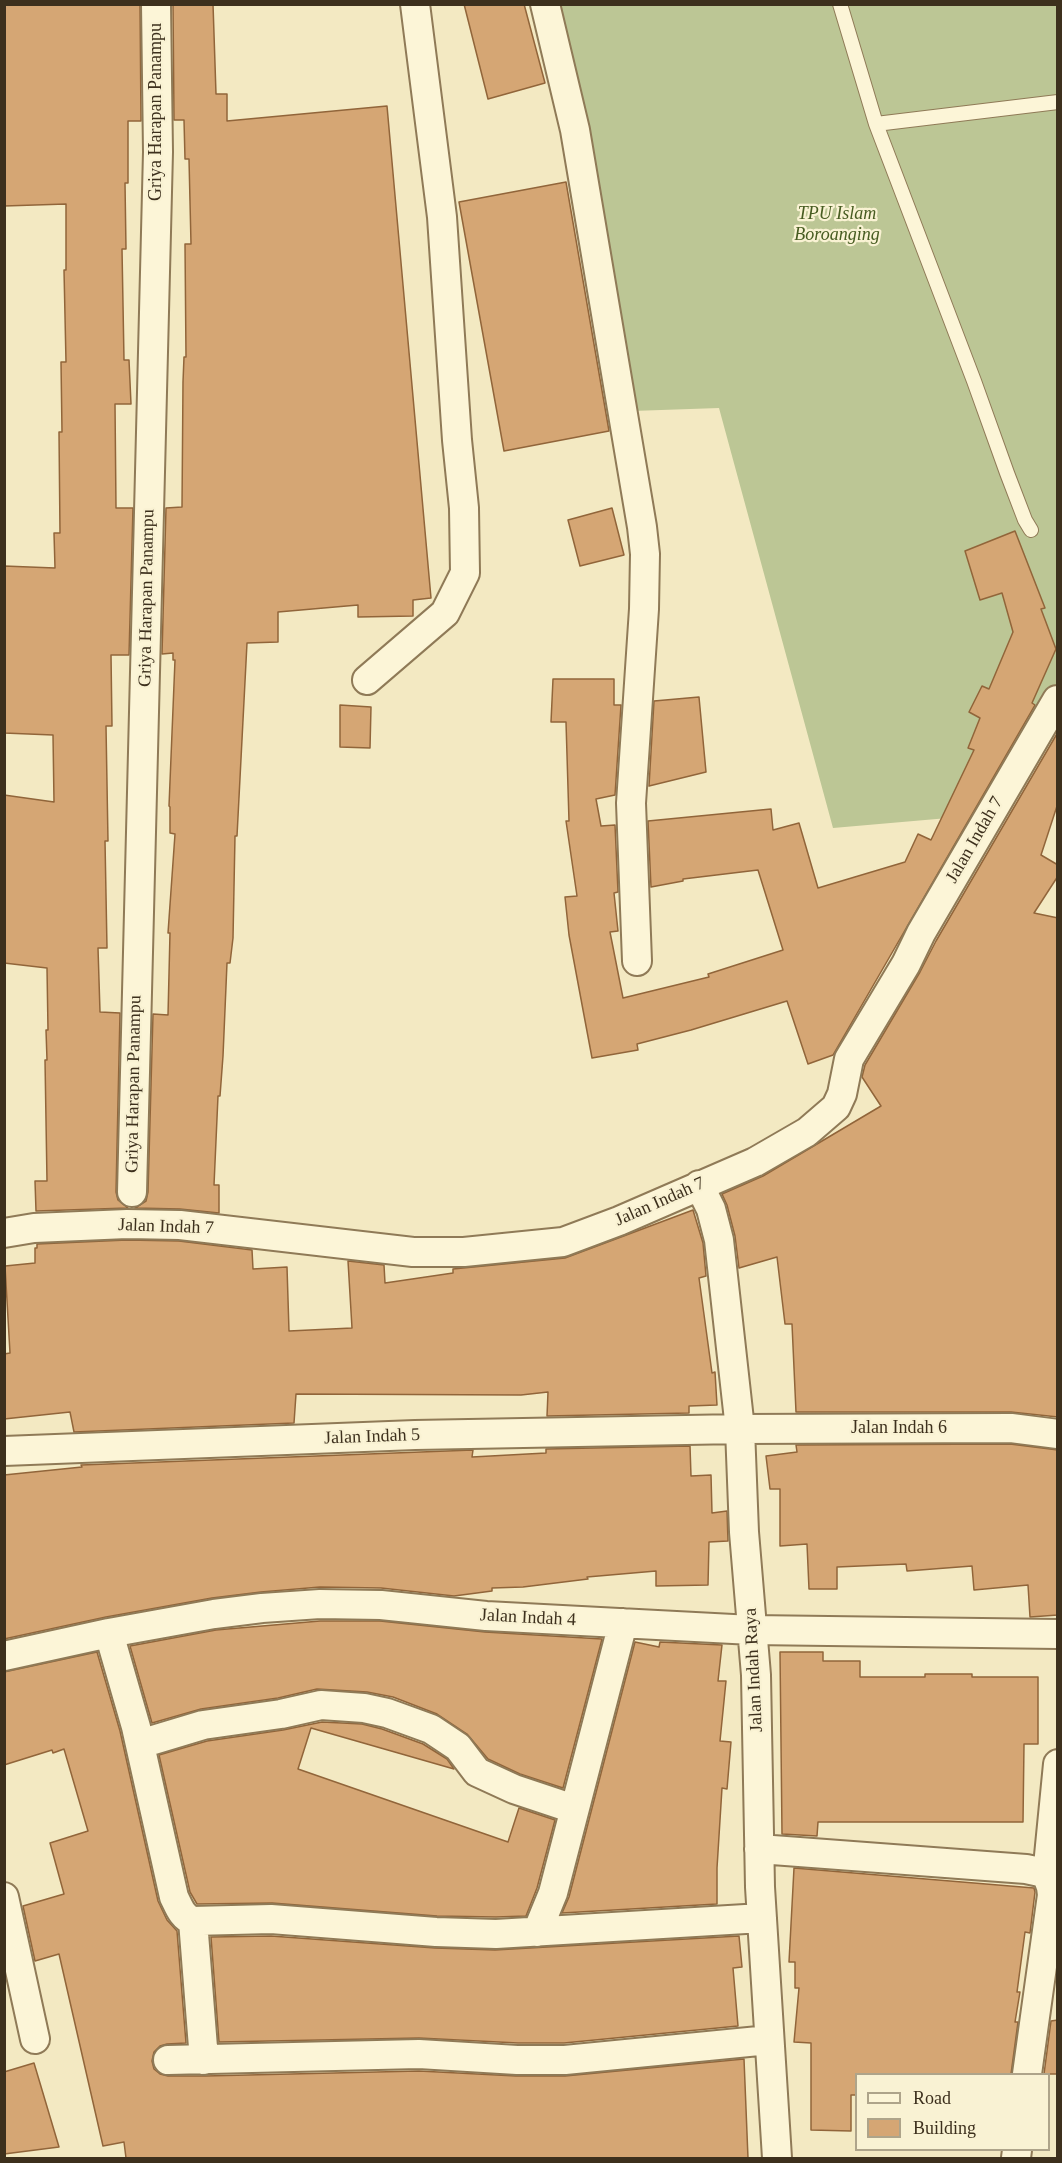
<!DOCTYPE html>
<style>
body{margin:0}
#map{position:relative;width:1062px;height:2163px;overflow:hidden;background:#f3e9c2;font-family:Georgia,serif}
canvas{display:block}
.frame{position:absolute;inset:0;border:6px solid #3d301d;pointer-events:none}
.legend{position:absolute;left:855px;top:2073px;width:195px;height:78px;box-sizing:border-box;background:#f9f2d3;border:2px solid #aea48a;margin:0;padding:8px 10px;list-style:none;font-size:18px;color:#3d301d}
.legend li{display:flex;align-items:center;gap:12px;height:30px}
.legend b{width:30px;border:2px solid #aea48a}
</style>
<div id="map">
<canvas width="1062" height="2163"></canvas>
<div class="frame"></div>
<ul class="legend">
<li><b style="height:8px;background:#fcf5d7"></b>Road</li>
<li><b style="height:16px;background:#d5a674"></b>Building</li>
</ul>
</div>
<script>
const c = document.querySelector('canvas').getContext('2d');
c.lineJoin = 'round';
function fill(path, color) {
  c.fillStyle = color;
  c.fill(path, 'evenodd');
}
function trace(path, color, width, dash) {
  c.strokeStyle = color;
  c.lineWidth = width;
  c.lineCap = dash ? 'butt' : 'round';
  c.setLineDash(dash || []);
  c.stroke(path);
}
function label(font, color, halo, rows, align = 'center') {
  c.font = font + ' Georgia,serif';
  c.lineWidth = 4.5;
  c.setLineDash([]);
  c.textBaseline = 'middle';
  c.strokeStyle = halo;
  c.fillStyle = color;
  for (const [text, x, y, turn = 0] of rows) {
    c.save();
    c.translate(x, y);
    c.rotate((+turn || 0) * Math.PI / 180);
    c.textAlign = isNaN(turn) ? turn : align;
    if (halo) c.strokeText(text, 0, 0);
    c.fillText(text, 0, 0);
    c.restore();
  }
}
const cemetery = new Path2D(`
 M 548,5 L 1057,5 L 1057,686 L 994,814 L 833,828 L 719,408 L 632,411 Z`);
const building = new Path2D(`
 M 21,4 L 140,4 L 141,121 L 128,121 L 128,183 L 125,183 L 126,249 L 122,249 L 124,360 L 129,360 L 131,404 L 115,404 L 116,508 L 133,508 L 129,655 L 111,655 L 112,726 L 106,726 L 108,841 L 105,841 L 107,948 L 98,948 L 100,1012 L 120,1013 L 116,1192 L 118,1200 L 128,1208 L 36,1211 L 35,1181 L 47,1181 L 45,1060 L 47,1060 L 46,1030 L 48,1030 L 47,968 L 4,963 L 4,795 L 54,802 L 53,735 L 4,733 L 4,566 L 55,568 L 54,533 L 60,533 L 59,432 L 62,432 L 61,362 L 66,362 L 64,270 L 66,270 L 66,204 L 4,206 L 4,5 Z
 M 173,4 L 213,4 L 216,94 L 227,94 L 227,121 L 387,106 L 431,598 L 413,600 L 413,616 L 358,617 L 358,605 L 278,612 L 278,642 L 247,643 L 237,836 L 235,836 L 233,938 L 230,963 L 227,963 L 223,1056 L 220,1096 L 218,1096 L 214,1185 L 219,1185 L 219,1213 L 180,1209 L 135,1208 L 146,1201 L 148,1192 L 153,1014 L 168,1015 L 170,933 L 168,933 L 175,834 L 170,833 L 170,807 L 169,806 L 175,660 L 173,660 L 173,653 L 162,654 L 166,508 L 182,507 L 183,382 L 184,357 L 186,357 L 185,244 L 191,244 L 189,159 L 185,159 L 184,120 L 174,120 Z
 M 464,4 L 524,4 L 545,83 L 488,99 Z
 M 566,182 L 609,431 L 504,451 L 459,202 Z
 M 612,508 L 624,555 L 580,566 L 568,520 Z
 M 1015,531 L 1045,608 L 1041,609 L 1056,649 L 1032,703 L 1035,705 L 833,1055 L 808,1064 L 787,1001 L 691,1030 L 637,1044 L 638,1050 L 592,1058 L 569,935 L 565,897 L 577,896 L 566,821 L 569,821 L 566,722 L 551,722 L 553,679 L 614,679 L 614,705 L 621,705 L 615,795 L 596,799 L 601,826 L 615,825 L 618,892 L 614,893 L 618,931 L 610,932 L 623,998 L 709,977 L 708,974 L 783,950 L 758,870 L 683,879 L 683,881 L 651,887 L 648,821 L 771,809 L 773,830 L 799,823 L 818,888 L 905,862 L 918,834 L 931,840 L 974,750 L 968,748 L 980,718 L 969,712 L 982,686 L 989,689 L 1013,632 L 1002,593 L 980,600 L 965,551 Z
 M 699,697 L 706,772 L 649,786 L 654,701 Z
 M 340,705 L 371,707 L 370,748 L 340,747 Z
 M 1058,732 L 1058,803 L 1041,855 L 1058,865 L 1058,876 L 1034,913 L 1058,918 L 1058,1417 L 1011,1412 L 796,1412 L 792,1324 L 785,1324 L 777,1257 L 739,1268 L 735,1236 L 727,1205 L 722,1194 L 763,1176 L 881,1106 L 862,1077 L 865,1065 L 920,972 L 936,941 Z
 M 693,1210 L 703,1243 L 706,1276 L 699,1278 L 712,1373 L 715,1372 L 717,1405 L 689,1406 L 689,1413 L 547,1416 L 548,1392 L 521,1395 L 296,1394 L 294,1423 L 74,1432 L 70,1412 L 4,1419 L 4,1354 L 10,1353 L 5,1266 L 35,1263 L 35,1248 L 37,1248 L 37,1244 L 127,1240 L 179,1241 L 252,1250 L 253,1269 L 287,1267 L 289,1331 L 352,1328 L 348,1261 L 384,1265 L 385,1283 L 453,1273 L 453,1269 L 565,1258 Z
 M 1010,1444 L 1058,1450 L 1058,1615 L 1030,1617 L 1028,1585 L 974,1590 L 972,1566 L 907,1571 L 906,1564 L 837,1567 L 837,1589 L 809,1589 L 807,1544 L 780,1546 L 780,1489 L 770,1489 L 766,1456 L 797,1452 L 796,1445 Z
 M 690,1446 L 691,1476 L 711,1475 L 712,1513 L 727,1511 L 728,1541 L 709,1542 L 708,1585 L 656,1586 L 656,1571 L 587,1577 L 588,1579 L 523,1587 L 492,1588 L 492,1591 L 454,1596 L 381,1588 L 320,1587 L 261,1592 L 212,1598 L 106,1617 L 4,1639 L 4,1475 L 82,1467 L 81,1465 L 473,1450 L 472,1457 L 546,1453 L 546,1449 Z
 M 320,1621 L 380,1621 L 485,1632 L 602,1639 L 563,1788 L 520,1774 L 488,1759 L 467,1734 L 437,1714 L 393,1697 L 367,1692 L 317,1689 L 278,1698 L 201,1709 L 152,1723 L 130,1646 L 216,1630 Z
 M 635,1642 L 659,1647 L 660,1642 L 722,1645 L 718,1681 L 726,1681 L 720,1741 L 731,1742 L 727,1789 L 722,1788 L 717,1868 L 717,1904 L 562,1913 L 569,1897 Z
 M 97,1652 L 120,1731 L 158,1901 L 167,1920 L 177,1931 L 186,2043 L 167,2044 L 160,2046 L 154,2052 L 152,2061 L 154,2069 L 160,2074 L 168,2076 L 205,2076 L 419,2071 L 516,2076 L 565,2076 L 744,2059 L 748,2158 L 126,2158 L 124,2142 L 103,2146 L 59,1954 L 35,1961 L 23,1906 L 64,1894 L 50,1843 L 88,1831 L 64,1749 L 53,1753 L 52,1750 L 4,1765 L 4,1672 Z
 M 780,1652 L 823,1652 L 823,1661 L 860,1661 L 860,1677 L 925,1677 L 925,1674 L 972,1674 L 972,1677 L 1038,1677 L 1038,1744 L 1024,1744 L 1023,1822 L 818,1822 L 817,1836 L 782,1834 Z
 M 322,1722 L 362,1724 L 382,1729 L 423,1744 L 447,1759 L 454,1769 L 311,1728 L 298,1769 L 508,1842 L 519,1808 L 555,1820 L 537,1888 L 526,1916 L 496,1917 L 437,1916 L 272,1903 L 197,1904 L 190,1892 L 159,1755 L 207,1741 L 283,1730 Z
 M 794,1868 L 1034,1888 L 1035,1892 L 1030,1933 L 1025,1932 L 1017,1992 L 1020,1992 L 1015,2022 L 1018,2022 L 1011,2074 L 856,2074 L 856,2095 L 851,2095 L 851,2131 L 811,2130 L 811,2043 L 794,2042 L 799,1988 L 795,1988 L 795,1962 L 789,1962 Z
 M 271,1936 L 435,1948 L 495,1950 L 739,1936 L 742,1967 L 733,1968 L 738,2026 L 564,2043 L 518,2043 L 419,2038 L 219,2042 L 211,1937 Z
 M 1058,2020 L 1058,2074 L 1044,2074 L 1051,2021 Z
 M 34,2063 L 59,2147 L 4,2154 L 4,2072 Z`);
const service = new Path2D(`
 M 840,4 L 876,124 L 974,381 L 1007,473 L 1025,520 L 1031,530
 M 876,124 L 1058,102`);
const minor = new Path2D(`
 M 545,4 L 575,130 L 642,527 L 645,554 L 644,609 L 631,803 L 637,961
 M 367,680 L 445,613 L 465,573 L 464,508 L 457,440 L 442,217 L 415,4
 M 699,1185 L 711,1209 L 719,1240 L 740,1429 L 744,1532 L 756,1675 L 760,1887 L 777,2158
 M 132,1192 L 158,152 L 156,4
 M 4,1233 L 34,1228 L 127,1224 L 180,1225 L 413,1252 L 464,1252 L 563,1242 L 619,1221 L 755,1162 L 807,1132 L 836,1107 L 842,1094 L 849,1059 L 906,964 L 921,933 L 1057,700
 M 4,1451 L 415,1435 L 740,1429 L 1011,1428 L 1058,1434
 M 109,1633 L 136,1727 L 174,1897 C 179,1907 182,1917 193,1921 L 271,1919 L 436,1932 L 496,1934 L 762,1918
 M 4,1656 L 109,1633 L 214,1614 L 262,1608 L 320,1604 L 381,1605 L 486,1616 L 752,1630 L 1058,1634
 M 140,1744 L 203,1725 L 281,1714 L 321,1705 L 364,1708 L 387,1713 L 431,1729 L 458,1747 L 477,1772 L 514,1789 L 574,1809
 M 759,1849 L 1026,1869 L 1040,1872 L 1047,1876
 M 4,1897 L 35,2039
 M 193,1921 L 204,2060
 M 537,1932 L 553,1893 L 623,1623
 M 168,2060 L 419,2054 L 517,2060 L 565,2060 L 769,2040
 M 1027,2074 L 1052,1895 L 1051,1887 L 1047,1876 L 1058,1764
 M 1016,2158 L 1017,2150`);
const streetNames = [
 ["Griya Harapan Panampu",156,112,-90],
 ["Griya Harapan Panampu",147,598,-89],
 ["Jalan Indah 7",975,840,-60],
 ["Griya Harapan Panampu",134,1084,-89],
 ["Jalan Indah 7",660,1202,-24],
 ["Jalan Indah 7",166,1227,2],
 ["Jalan Indah 6",899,1428],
 ["Jalan Indah 5",372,1437,-2],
 ["Jalan Indah 4",528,1618,3],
 ["Jalan Indah Raya",754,1670,-93]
];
const parkNames = [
 ["TPU Islam",837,214],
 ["Boroanging",837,235]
];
fill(cemetery, '#bcc695');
fill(building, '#d5a674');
trace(building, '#91653a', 1.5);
trace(service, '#8f7a57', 16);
trace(minor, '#8f7a57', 32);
trace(service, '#fcf5d7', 14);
trace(minor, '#fcf5d7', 28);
label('18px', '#3d301d', '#f9f2d3', streetNames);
label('italic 18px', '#475c21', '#f9f2d3', parkNames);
</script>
